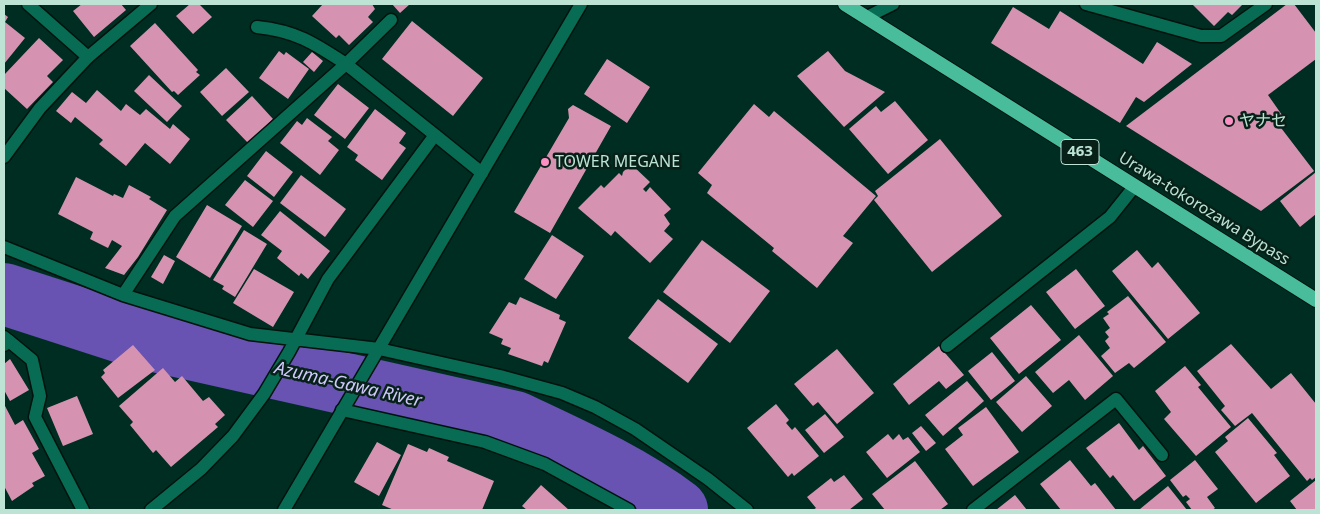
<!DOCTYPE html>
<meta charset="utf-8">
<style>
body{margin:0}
#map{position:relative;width:1320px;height:514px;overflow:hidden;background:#002d22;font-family:"Noto Sans",sans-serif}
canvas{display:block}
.frame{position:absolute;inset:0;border:5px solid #bce3d4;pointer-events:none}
</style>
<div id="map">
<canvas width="1320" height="514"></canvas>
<div class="frame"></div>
</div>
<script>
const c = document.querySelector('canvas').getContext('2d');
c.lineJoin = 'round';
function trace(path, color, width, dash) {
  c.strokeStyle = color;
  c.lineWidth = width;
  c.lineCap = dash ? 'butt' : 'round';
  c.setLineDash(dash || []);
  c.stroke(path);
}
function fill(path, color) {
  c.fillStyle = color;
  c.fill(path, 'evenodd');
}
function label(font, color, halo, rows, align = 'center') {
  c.font = font + ' "Noto Sans","Noto Sans JP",sans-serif';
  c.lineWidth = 5;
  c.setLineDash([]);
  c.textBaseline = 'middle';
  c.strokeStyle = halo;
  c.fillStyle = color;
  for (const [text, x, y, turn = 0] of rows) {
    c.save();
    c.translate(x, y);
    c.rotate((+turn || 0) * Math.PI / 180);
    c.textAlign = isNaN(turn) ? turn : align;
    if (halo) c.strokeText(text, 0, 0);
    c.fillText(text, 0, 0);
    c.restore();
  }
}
const river = new Path2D(`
 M 4,294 L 137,337 L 515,422 C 570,448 629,474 677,510`);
const building = new Path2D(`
 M 82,4 L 121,4 L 126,10 L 94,37 L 73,11 Z
 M 190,4 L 199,4 L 212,17 L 193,34 L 176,16 Z
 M 323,4 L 372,4 L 375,9 L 368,17 L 373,22 L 349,45 L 339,35 L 336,38 L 312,16 Z
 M 392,4 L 410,4 L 400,13 Z
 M 1192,4 L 1243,4 L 1232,15 L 1228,12 L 1214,26 Z
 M 1287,4 L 1294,4 L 1316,33 L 1316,59 L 1268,95 L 1282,115 L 1275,120 L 1314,171 L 1261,211 L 1126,126 Z
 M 1013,7 L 1049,29 L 1060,11 L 1143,64 L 1157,42 L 1192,64 L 1144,102 L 1136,97 L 1120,123 L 991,43 Z
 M 4,14 L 8,17 L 5,22 L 25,38 L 4,64 Z
 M 412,21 L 483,78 L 453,116 L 382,59 Z
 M 155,23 L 198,70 L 196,72 L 200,75 L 178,95 L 174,91 L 172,92 L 130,46 Z
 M 39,38 L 63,60 L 47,76 L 53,82 L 27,109 L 4,88 L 4,75 Z
 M 279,51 L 284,55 L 286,52 L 309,69 L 288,99 L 259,78 Z
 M 828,51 L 845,71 L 885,92 L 844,127 L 797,76 Z
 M 312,52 L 323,61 L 314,72 L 303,62 Z
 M 607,59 L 650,87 L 627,123 L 584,94 Z
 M 226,68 L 249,92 L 222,116 L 200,92 Z
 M 149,75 L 182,106 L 167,122 L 134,91 Z
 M 338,84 L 369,108 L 345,139 L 314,115 Z
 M 97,90 L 121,111 L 126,104 L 140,115 L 146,109 L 170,129 L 173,124 L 190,139 L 170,164 L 145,143 L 126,166 L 99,144 L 103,140 L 75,117 L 71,123 L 56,111 L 72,92 L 86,103 Z
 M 252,96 L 273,119 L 248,143 L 226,120 Z
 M 895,101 L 928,140 L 888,174 L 849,129 L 876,106 L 881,112 Z
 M 754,104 L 769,117 L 774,111 L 876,196 L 843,236 L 853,243 L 817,288 L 772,251 L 774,248 L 707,193 L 712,185 L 698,173 Z
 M 573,105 L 611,126 L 550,233 L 514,212 L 569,118 L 568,109 Z
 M 375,109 L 406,133 L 399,143 L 406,148 L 382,180 L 355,160 L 358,155 L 347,147 Z
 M 307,118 L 332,137 L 328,141 L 339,150 L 320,175 L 280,143 L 297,121 L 302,125 Z
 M 940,139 L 1002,216 L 932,272 L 874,200 L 878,196 L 875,191 Z
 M 266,151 L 293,172 L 274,197 L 247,176 Z
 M 631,164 L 650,182 L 643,189 L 646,192 L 650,187 L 671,209 L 664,215 L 670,224 L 664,231 L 673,239 L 650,263 L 615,231 L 611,236 L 578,208 L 601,185 L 604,188 L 619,173 L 622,176 L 623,172 Z
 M 1316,172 L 1316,214 L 1300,227 L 1280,201 Z
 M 301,175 L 346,209 L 325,237 L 280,203 Z
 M 76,177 L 113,196 L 114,194 L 123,198 L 129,185 L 151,197 L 149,199 L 167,210 L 138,257 L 124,275 L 105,268 L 122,246 L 112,240 L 108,248 L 90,239 L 93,232 L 58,214 Z
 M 245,180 L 273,201 L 253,227 L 225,205 Z
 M 207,205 L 242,226 L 210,278 L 176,257 Z
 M 280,211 L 330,251 L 308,279 L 301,273 L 299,276 L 277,258 L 282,251 L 261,235 Z
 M 244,230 L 267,244 L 235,297 L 222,289 L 224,286 L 213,280 Z
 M 552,235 L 584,256 L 556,299 L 524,279 Z
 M 702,240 L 770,291 L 730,343 L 663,292 Z
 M 1137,250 L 1152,268 L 1158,262 L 1200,313 L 1168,339 L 1112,271 Z
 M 164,255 L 175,261 L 163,284 L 151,277 Z
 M 254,269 L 294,292 L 273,327 L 233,303 Z
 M 1076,269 L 1105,306 L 1075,329 L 1046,292 Z
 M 1128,296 L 1166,342 L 1134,368 L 1129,363 L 1115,373 L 1101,356 L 1110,348 L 1105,341 L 1109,337 L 1105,332 L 1110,328 L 1103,318 L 1109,314 L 1107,312 Z
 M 520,297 L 560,315 L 559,319 L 566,322 L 548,363 L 544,361 L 542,366 L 508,354 L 511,348 L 501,344 L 503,339 L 489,333 L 509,302 L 516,305 Z
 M 658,299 L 718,344 L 688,383 L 628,338 Z
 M 1031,305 L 1061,340 L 1019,374 L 990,338 Z
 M 1079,335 L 1113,376 L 1085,400 L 1069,380 L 1053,393 L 1035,372 Z
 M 1231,344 L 1271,389 L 1291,373 L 1316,404 L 1316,477 L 1312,480 L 1310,478 L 1307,481 L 1252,413 L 1235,426 L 1221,410 L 1225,406 L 1197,371 Z
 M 133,345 L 155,370 L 118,398 L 101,377 L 105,373 L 103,370 Z
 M 939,346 L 964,375 L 946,389 L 939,381 L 909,405 L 893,384 Z
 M 837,349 L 874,393 L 837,424 L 818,402 L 813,406 L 794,384 Z
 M 992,352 L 1015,381 L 991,400 L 968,371 Z
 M 10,359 L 29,390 L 10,401 L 4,390 L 4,364 Z
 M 1185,366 L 1201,385 L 1198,387 L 1231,427 L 1196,456 L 1164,419 L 1171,412 L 1155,391 Z
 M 163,368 L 175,382 L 182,376 L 203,401 L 209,397 L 225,415 L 215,424 L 218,427 L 171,467 L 156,450 L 153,453 L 130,425 L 133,422 L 119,406 Z
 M 1026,376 L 1052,406 L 1022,432 L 996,402 Z
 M 967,381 L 984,401 L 943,436 L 925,415 Z
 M 77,396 L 93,434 L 63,446 L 47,408 Z
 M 4,404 L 15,425 L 23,420 L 39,449 L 32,453 L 45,476 L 32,483 L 34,486 L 12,501 L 4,486 Z
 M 776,404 L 789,420 L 786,423 L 792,430 L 795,427 L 819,456 L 794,476 L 792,473 L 788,477 L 747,428 Z
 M 986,407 L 1019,452 L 973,486 L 945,449 L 963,435 L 958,428 Z
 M 825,414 L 844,437 L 824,453 L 805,430 Z
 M 1248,418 L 1277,453 L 1274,455 L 1290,476 L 1256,503 L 1215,452 L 1228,441 L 1225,437 Z
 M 1119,423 L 1139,450 L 1143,446 L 1166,476 L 1134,501 L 1113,475 L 1110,478 L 1086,448 Z
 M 921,426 L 936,443 L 926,451 L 912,433 Z
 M 888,434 L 893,440 L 899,434 L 903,440 L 908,437 L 920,452 L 887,478 L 866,452 Z
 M 377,442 L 401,455 L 379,496 L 354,482 Z
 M 408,444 L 427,452 L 429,448 L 449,457 L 447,461 L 494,481 L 482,510 L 394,510 L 382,505 Z
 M 1070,460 L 1091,486 L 1095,483 L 1116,510 L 1061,510 L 1040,484 Z
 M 1195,460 L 1218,489 L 1207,497 L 1215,508 L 1212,510 L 1192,510 L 1186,502 L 1190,499 L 1186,495 L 1183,497 L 1170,480 Z
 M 915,461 L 948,504 L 940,510 L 885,510 L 872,494 Z
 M 844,475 L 863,499 L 849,510 L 813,510 L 816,508 L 807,497 L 831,478 L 834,482 Z
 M 1316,480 L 1316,510 L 1297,510 L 1290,501 Z
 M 541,485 L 569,510 L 527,510 L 522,506 Z
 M 1168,486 L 1187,510 L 1141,510 L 1140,509 Z
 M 1015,495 L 1027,510 L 996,510 Z`);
const service = new Path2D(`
 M 257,27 C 296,31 314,43 346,64 L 391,20
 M 4,157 L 40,108 L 88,57
 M 9,341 L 32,360 L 40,396 L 35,417 L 83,510`);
const minor = new Path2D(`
 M 28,4 L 88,57 L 151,4
 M 1086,4 L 1201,36 L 1221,36 L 1266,4
 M 867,17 L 893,4
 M 4,247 L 123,295 L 250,334 L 379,349 L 500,376 L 562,393 L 595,407 L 635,429 L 708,479 L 747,510
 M 123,295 L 175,216 L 346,64 L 435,135
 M 4,337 L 9,341 L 4,345
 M 947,346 L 1110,217 L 1134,187
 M 342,410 L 485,442 L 545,464 L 629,510
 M 151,510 L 201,469 L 233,436 L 264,394 L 289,352 L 328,279 L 435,135 L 482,173
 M 973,510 L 1116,399 L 1162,455`);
const tertiary = new Path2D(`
 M 284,510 L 581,4`);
const trunk = new Path2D(`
 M 845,4 L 1316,300`);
const markers = [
 [1229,121,5,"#fc8fc3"],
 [545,162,5,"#fc8fc3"]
];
const shields = [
 [1080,152,38]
];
const shieldNames = [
 ["463",1080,152]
];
const poiNames = [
 ["ヤナセ",1239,121],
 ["TOWER MEGANE",555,162]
];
const streetNames = [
 ["Urawa-tokorozawa Bypass",1204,209,32]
];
const waterNames = [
 ["Azuma-Gawa River",348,385,13]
];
trace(river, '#6852b2', 62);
fill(building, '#d693b1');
trace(service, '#00130c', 15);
trace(minor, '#00130c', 15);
trace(tertiary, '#00130c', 15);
trace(trunk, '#00130c', 16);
trace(service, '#086b54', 12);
trace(minor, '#086b54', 12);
trace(tertiary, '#086b54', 12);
trace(trunk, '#49bc9c', 14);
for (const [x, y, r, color] of markers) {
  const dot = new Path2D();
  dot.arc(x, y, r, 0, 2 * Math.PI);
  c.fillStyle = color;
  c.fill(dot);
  trace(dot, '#072119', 2);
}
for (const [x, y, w] of shields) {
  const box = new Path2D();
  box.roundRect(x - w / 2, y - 12.5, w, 25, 4);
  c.fillStyle = '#072119';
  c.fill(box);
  trace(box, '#bce3d4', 1);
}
label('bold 15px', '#bce3d4', null, shieldNames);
label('16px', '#bce3d4', '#072119', poiNames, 'left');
label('16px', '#bce3d4', '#072119', streetNames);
label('italic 18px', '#cfc8fb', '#072119', waterNames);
</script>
